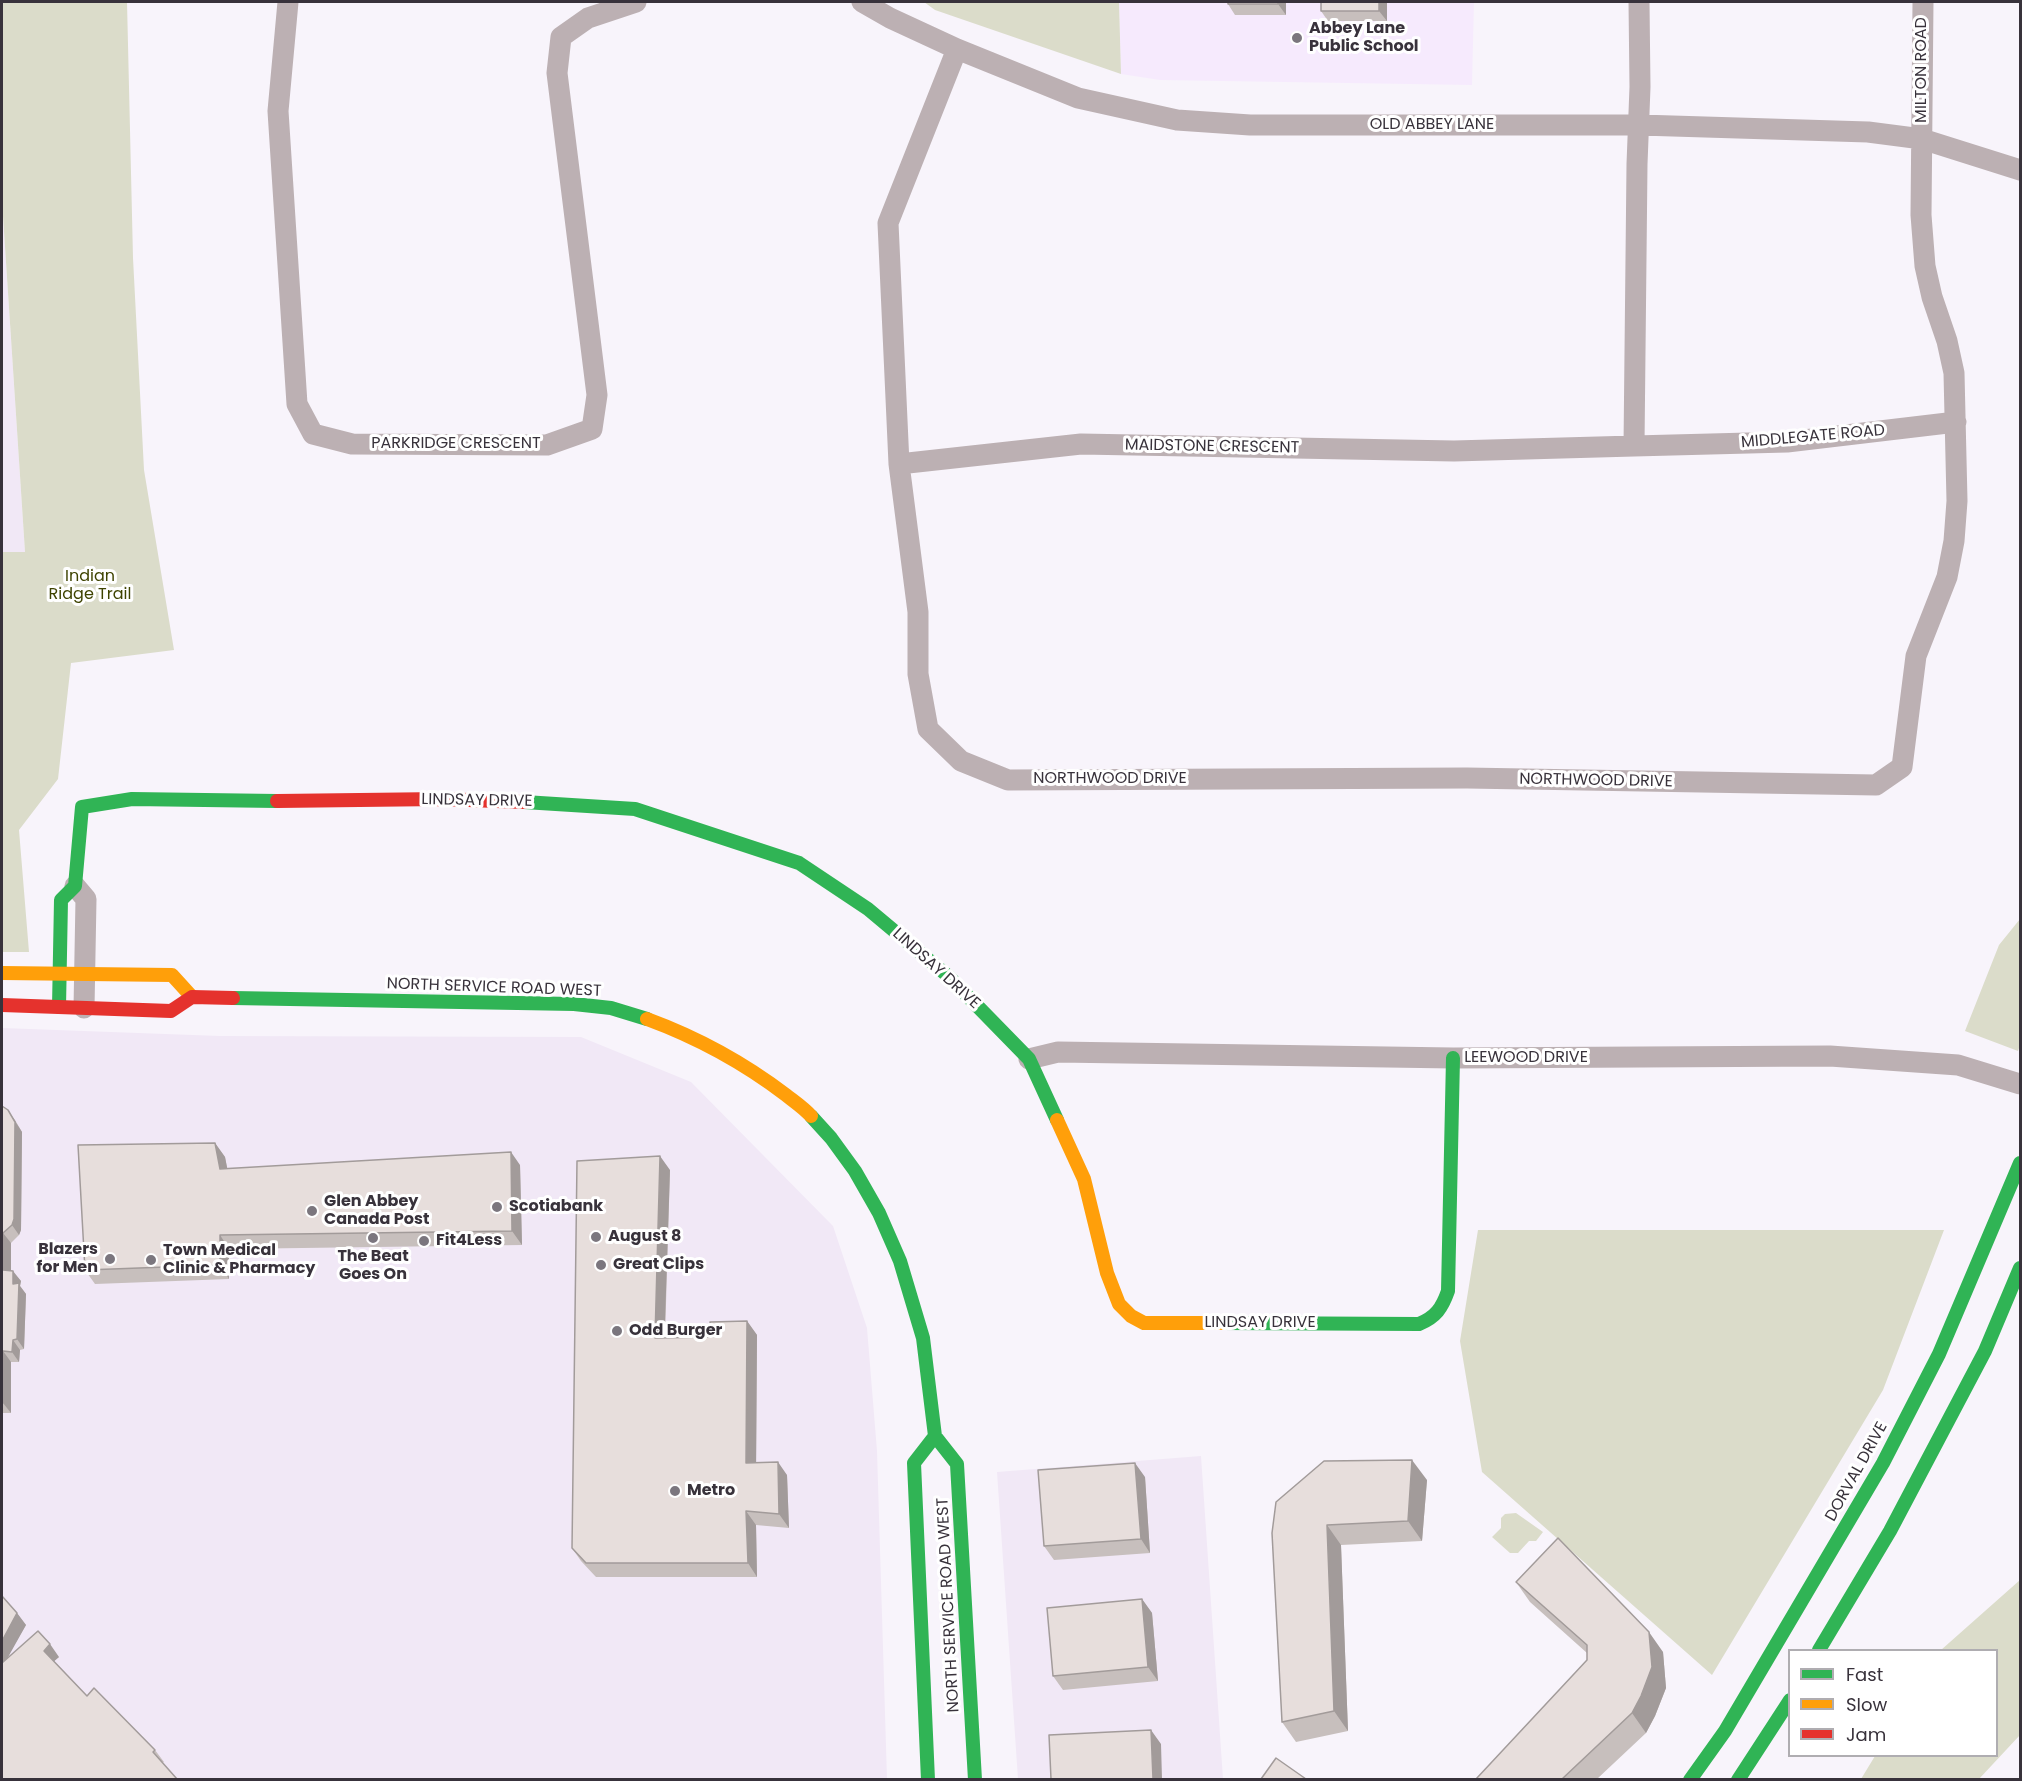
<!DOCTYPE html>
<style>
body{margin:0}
#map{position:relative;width:2022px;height:1781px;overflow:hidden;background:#f8f4fb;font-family:Poppins,sans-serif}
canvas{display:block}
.frame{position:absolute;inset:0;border:3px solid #38323b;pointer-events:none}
.legend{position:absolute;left:1788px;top:1649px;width:210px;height:108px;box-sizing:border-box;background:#fff;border:2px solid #afadb1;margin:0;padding:8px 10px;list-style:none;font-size:18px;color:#38323b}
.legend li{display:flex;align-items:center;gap:12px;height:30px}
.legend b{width:30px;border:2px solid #afadb1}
</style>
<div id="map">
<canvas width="2022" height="1781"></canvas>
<div class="frame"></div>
<ul class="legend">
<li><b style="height:8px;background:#30b455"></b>Fast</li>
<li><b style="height:8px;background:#ff9f0a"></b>Slow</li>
<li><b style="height:8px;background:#e5322d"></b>Jam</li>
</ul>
</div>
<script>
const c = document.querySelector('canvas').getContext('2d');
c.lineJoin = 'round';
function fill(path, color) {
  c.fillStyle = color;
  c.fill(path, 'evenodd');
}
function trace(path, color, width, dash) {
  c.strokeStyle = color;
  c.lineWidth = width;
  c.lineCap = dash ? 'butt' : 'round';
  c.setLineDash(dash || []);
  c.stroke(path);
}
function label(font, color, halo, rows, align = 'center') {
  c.font = font + ' Poppins,sans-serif';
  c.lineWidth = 6;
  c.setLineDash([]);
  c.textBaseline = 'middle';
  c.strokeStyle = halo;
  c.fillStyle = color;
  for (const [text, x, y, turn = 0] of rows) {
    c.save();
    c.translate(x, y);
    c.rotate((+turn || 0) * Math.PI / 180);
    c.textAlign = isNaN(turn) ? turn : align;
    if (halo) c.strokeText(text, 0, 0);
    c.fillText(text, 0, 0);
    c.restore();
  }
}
const commercial = new Path2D(`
 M 2,201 L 25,552 L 2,552 Z
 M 2,1028 L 220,1036 L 581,1037 L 691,1082 L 833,1226 L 867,1328 L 877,1451 L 887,1779 L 2,1780 Z
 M 1201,1456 L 1223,1779 L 1018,1779 L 997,1472 Z`);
const built = new Path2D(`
 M 1119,2 L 1474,2 L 1472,85 L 1160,80 L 1121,74 Z`);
const green = new Path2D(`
 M 2,2 L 127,2 L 133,258 L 144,470 L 174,650 L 71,663 L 58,779 L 19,830 L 29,952 L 2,952 L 2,552 L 25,552 L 2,201 Z
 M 924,2 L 1119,2 L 1121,74 L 935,10 Z
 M 2020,919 L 2020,1045 L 2018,1051 L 1965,1031 L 1999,945 Z
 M 1478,1230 L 1944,1230 L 1883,1390 L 1712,1675 L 1482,1472 L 1460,1341 Z
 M 1516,1513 L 1543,1532 L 1536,1541 L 1529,1541 L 1518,1553 L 1510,1553 L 1492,1537 L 1501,1528 L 1501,1518 L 1505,1514 Z
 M 2020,1580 L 2020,1735 L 1979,1779 L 1861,1779 L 1875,1756 L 1996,1756 L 1996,1650 L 1941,1650 Z`);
const street = new Path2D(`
 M 288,2 L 278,111 L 297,404 L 313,434 L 352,444 L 547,445 L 592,429 L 597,395 L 557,73 L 561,37 L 588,18 L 636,2
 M 862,2 L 890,18 L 957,49 L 1078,98 L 1177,120 L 1250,125 L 1640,125 L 1868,132 L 1922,139 L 2020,170
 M 957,49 L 888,223 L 899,464 L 1081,444 L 1454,451 L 1634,446 L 1637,164 L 1640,87 L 1639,2
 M 1634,446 L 1787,442 L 1956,422
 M 899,464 L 918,612 L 918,674 L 928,729 L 961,761 L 1008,780 L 1467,778 L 1876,785 L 1902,767 L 1916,656 L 1947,577 L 1954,541 L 1957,501 L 1954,373 L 1947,341 L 1932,297 L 1925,266 L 1921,215 L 1923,2
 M 75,886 L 86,899 L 84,1008
 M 1029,1059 L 1058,1052 L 1453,1058 L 1830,1056 L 1958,1065 L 2020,1084`);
const fast = new Path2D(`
 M 524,802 L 635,809 L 799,863 L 868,909 L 948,976 L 1029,1059 L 1057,1120
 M 233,998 L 574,1004 L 611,1008 L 647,1019
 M 59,1007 L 61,900 L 75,886 L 82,807 L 132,799 L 277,801
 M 811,1116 L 831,1138 L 855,1171 L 879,1213 L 900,1261 L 923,1338 L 935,1436 L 957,1464 L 975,1780
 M 1222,1323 L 1419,1324 C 1436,1317 1442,1308 1448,1291 L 1453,1058
 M 1819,1650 L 1890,1531 L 1985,1351 L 2020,1268
 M 928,1780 L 914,1463 L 935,1436
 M 1690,1780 L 1725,1731 L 1883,1463 L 1939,1354 L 2020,1163
 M 1738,1780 L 1790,1700`);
const slow = new Path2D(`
 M 2,973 L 172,975 L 192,997
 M 647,1019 C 696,1037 744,1063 786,1095 C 795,1102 804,1108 811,1116
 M 1057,1120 L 1084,1179 L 1107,1273 L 1119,1304 L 1131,1316 L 1144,1323 L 1222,1323`);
const jam = new Path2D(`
 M 277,801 L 441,799 L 524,802
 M 2,1005 L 171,1011 L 192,997 L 233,998`);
const wall = new Path2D(`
 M 1286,2 L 1286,15 L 1235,15 L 1228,4 Z
 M 1321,2 L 1387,2 L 1387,21 L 1328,21 L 1321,11 Z
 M 2,1106 L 15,1120 L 22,1132 L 21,1230 L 19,1235 L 11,1243 L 11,1271 L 21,1281 L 20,1286 L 26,1294 L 24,1349 L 20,1350 L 19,1362 L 11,1362 L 11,1413 L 2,1413 Z
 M 215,1143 L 225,1157 L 227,1168 L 520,1165 L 522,1245 L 229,1249 L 229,1279 L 95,1284 L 85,1270 Z
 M 670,1170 L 665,1338 L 713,1337 L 747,1321 L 757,1335 L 756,1463 L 787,1475 L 789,1528 L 756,1525 L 757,1577 L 596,1577 L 581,1561 L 572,1548 Z
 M 1145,1477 L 1150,1553 L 1054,1560 L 1044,1546 Z
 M 1427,1480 L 1422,1541 L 1341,1545 L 1348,1731 L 1296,1742 L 1282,1722 L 1272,1533 Z
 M 1516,1582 L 1663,1652 L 1666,1688 L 1655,1716 L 1646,1733 L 1597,1779 L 1476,1779 L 1587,1660 L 1587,1653 L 1530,1602 Z
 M 2,1596 L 17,1613 L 26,1625 L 7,1657 L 59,1657 L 54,1661 L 87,1696 L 155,1750 L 164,1762 L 162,1763 L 2,1779 Z
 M 1142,1599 L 1152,1613 L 1158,1681 L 1063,1690 L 1053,1676 Z`);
const shadedWall = new Path2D(`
 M 1278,2 L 1286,2 L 1286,15 L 1278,4 Z
 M 1379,2 L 1387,2 L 1387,21 L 1379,11 Z
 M 8,1110 L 22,1132 L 21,1230 L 19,1235 L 12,1225 Z
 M 215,1143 L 225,1157 L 230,1182 L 220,1169 Z
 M 511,1152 L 520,1165 L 522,1245 L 512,1231 Z
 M 660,1156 L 670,1170 L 664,1352 L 655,1338 Z
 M 3,1233 L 11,1243 L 11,1281 L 3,1270 Z
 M 220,1235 L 229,1249 L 229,1279 L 220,1265 Z
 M 13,1271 L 21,1281 L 20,1286 L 26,1294 L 24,1349 L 17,1339 L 13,1284 Z
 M 747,1321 L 757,1335 L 756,1477 L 746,1463 Z
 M 13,1340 L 20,1350 L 19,1362 L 12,1352 Z
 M 3,1351 L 11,1362 L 11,1413 L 3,1403 Z
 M 1412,1460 L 1427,1480 L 1422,1541 L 1408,1521 Z
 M 778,1462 L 787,1475 L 789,1528 L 779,1514 Z
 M 1135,1463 L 1145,1477 L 1150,1553 L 1141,1539 Z
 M 746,1511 L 756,1525 L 757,1577 L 748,1563 Z
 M 1327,1525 L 1341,1545 L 1348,1731 L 1334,1711 Z
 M 1142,1599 L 1152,1613 L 1158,1681 L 1148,1667 Z
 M 17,1613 L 26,1625 L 2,1668 L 2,1641 Z
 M 1649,1632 L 1663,1652 L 1666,1688 L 1655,1716 L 1646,1733 L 1632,1713 Z
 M 50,1644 L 59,1657 L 52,1663 L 44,1651 Z
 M 1151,1730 L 1161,1744 L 1162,1779 L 1153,1779 Z`);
const building = new Path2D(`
 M 1228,2 L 1278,2 L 1278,4 L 1228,4 Z
 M 1321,2 L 1379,2 L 1379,11 L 1321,11 Z
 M 2,1106 L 8,1110 L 15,1122 L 14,1219 L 12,1225 L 3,1233 L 3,1270 L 13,1271 L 13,1284 L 19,1283 L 17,1339 L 13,1340 L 12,1352 L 3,1351 L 3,1403 L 2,1403 Z
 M 215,1143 L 220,1169 L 511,1152 L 512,1231 L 220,1235 L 220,1265 L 85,1270 L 78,1145 Z
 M 660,1156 L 655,1338 L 713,1337 L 710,1322 L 747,1321 L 746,1463 L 778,1462 L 779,1514 L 746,1511 L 748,1563 L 586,1563 L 572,1548 L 577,1161 Z
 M 1412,1460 L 1408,1521 L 1327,1525 L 1334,1711 L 1282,1722 L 1272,1533 L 1276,1502 L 1324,1461 Z
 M 1135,1463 L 1141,1539 L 1044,1546 L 1038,1470 Z
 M 1558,1538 L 1649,1632 L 1652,1667 L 1641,1696 L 1632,1713 L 1562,1779 L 1476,1779 L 1587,1660 L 1587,1645 L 1516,1582 Z
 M 2,1596 L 17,1613 L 2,1641 Z
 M 1142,1599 L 1148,1667 L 1053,1676 L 1047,1608 Z
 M 38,1631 L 50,1644 L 44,1651 L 87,1696 L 94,1688 L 155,1750 L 153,1752 L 177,1779 L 2,1779 L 2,1663 Z
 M 1151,1730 L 1153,1779 L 1051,1779 L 1049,1735 Z
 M 1276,1758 L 1306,1779 L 1261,1779 Z`);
const markers = [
 [1297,38,6,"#7b767e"],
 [497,1207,6,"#7b767e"],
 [312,1211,6,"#7b767e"],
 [596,1237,6,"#7b767e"],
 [373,1238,6,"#7b767e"],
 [424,1241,6,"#7b767e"],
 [110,1259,6,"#7b767e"],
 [151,1260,6,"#7b767e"],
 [601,1265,6,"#7b767e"],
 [617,1331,6,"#7b767e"],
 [675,1491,6,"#7b767e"]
];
const poiNames = [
 ["Abbey Lane",1309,29],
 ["Public School",1309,47],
 ["Glen Abbey",324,1202],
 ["Canada Post",324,1220],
 ["Scotiabank",509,1207],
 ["August 8",608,1237],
 ["Fit4Less",436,1241],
 ["Blazers",98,1250,"right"],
 ["for Men",98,1268,"right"],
 ["Town Medical",163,1251],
 ["Clinic & Pharmacy",163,1269],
 ["The Beat",373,1257,"center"],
 ["Goes On",373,1275,"center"],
 ["Great Clips",613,1265],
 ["Odd Burger",629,1331],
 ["Metro",687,1491]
];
const streetNames = [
 ["MILTON ROAD",1922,70,-90],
 ["OLD ABBEY LANE",1432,125],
 ["MIDDLEGATE ROAD",1813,437,-5],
 ["PARKRIDGE CRESCENT",456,444],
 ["MAIDSTONE CRESCENT",1212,447,1],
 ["NORTHWOOD DRIVE",1110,779],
 ["NORTHWOOD DRIVE",1596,781,1],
 ["LINDSAY DRIVE",477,801,1],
 ["LINDSAY DRIVE",936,969,42],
 ["NORTH SERVICE ROAD WEST",494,988,2],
 ["LEEWOOD DRIVE",1526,1058],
 ["LINDSAY DRIVE",1260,1323],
 ["DORVAL DRIVE",1857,1472,-61],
 ["NORTH SERVICE ROAD WEST",949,1605,-93]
];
const parkNames = [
 ["Indian",90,577],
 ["Ridge Trail",90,595]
];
fill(commercial, '#f1e8f6');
fill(built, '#f6eafd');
fill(green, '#dbdcca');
trace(street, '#bcb0b3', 21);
trace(fast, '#30b455', 14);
trace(slow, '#ff9f0a', 14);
trace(jam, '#e5322d', 14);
fill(wall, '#c7bfbd');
fill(shadedWall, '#a29b9a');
fill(building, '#e7dedc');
trace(building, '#a29b9a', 1.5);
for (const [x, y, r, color] of markers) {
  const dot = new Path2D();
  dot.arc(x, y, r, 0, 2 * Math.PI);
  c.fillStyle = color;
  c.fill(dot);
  trace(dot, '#fff', 2);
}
label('bold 16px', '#38323b', '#fff', poiNames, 'left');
label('16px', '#38323b', '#fff', streetNames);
label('16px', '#3e4300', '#fff', parkNames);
</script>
